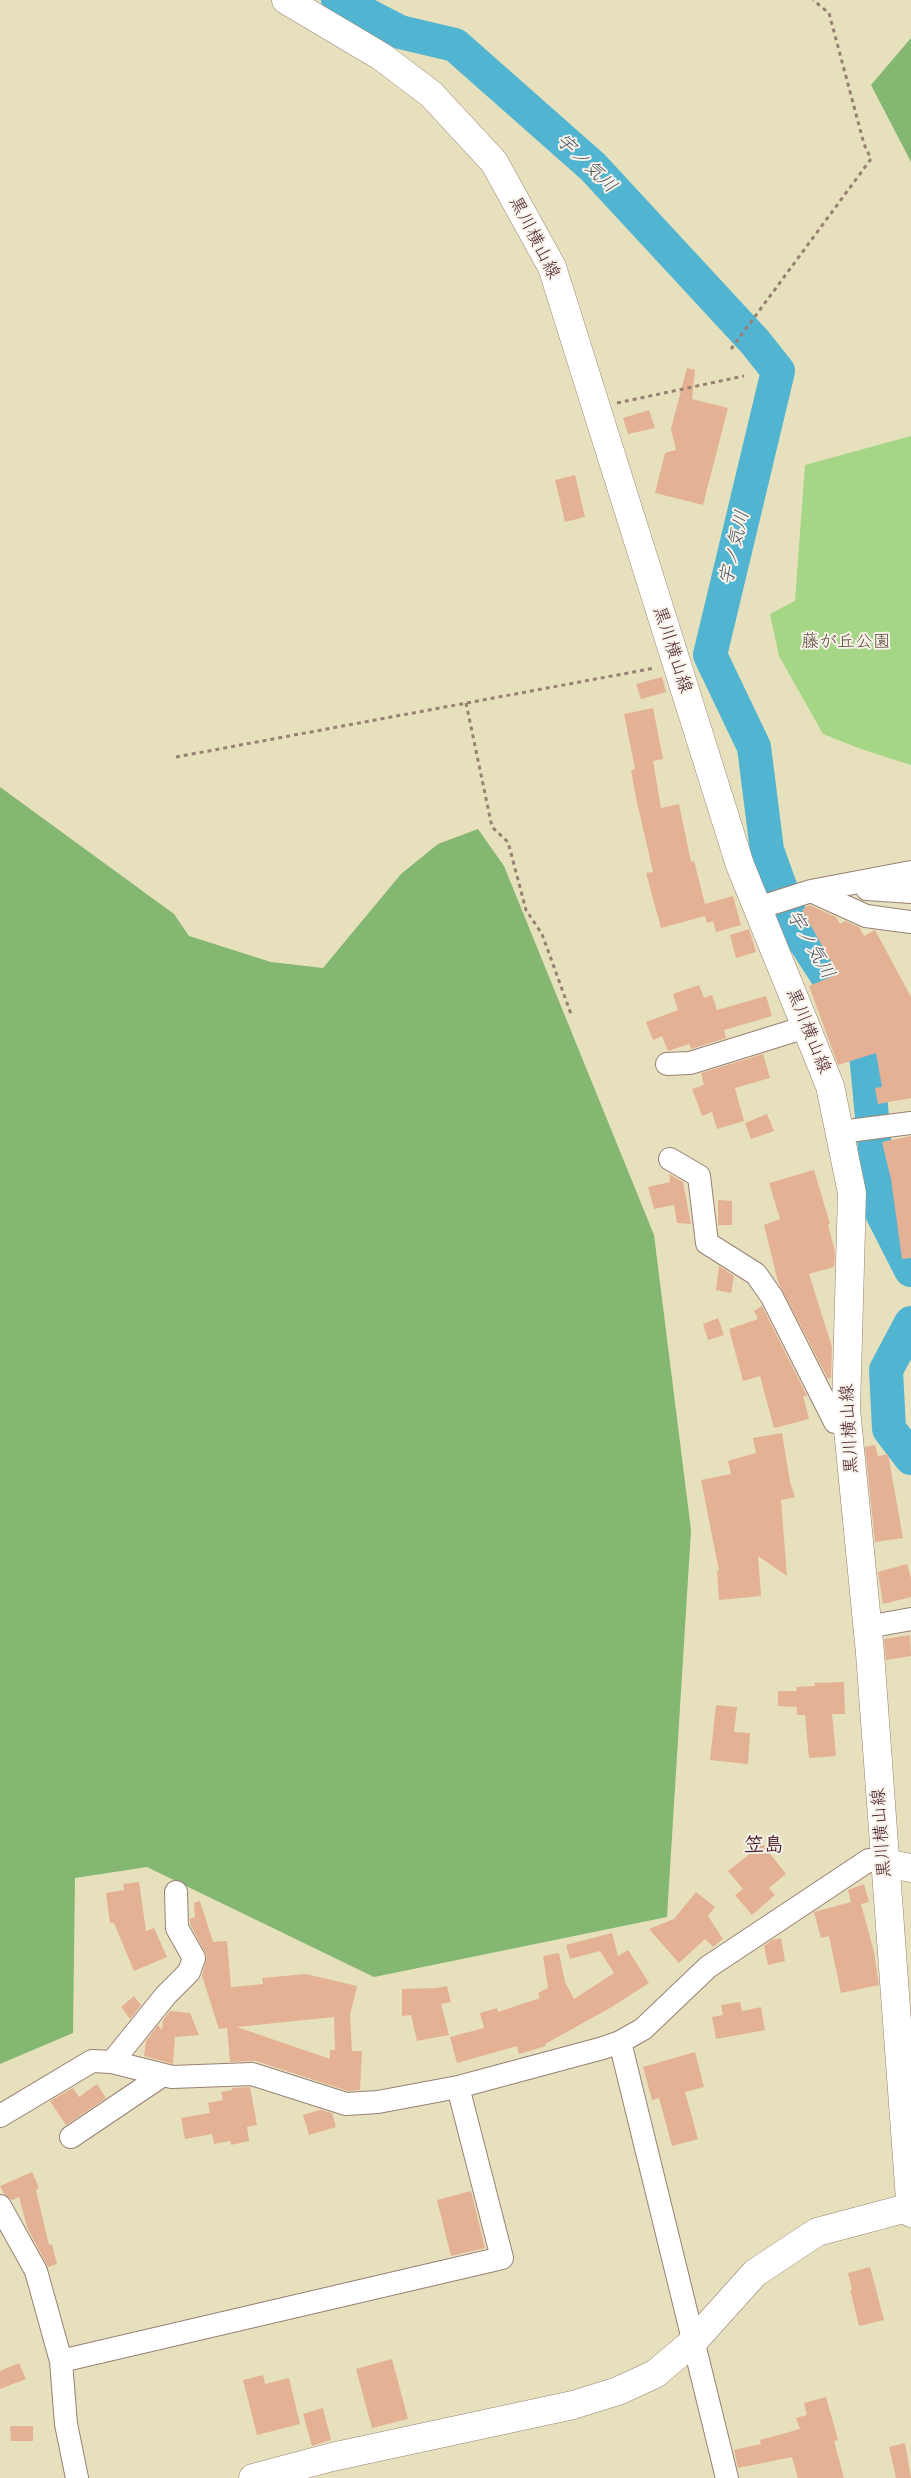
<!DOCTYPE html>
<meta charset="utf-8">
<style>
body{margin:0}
canvas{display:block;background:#e7e0bc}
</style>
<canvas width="911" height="2478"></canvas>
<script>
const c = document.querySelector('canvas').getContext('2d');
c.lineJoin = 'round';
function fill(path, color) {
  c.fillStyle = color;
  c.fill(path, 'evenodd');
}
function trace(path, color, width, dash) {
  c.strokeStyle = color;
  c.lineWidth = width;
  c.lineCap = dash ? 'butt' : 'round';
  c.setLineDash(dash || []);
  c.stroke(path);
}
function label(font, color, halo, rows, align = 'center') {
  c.font = font + ' Pangolin,"Klee One",sans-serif';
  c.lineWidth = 4;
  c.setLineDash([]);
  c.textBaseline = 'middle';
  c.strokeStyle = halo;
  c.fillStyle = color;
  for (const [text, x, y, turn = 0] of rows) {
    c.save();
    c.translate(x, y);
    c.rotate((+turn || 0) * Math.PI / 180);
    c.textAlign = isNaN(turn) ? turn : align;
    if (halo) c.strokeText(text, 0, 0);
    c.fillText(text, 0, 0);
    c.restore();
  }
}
const green = new Path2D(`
 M 911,436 L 911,765 L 861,749 L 823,734 L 779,656 L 770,614 L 795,601 L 805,465 Z`);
const forest = new Path2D(`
 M 911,38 L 911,162 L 871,85 Z
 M 0,787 L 174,914 L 189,936 L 271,962 L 323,968 L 401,874 L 438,844 L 478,829 L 504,866 L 654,1235 L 691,1530 L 667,1917 L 374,1977 L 147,1867 L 75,1878 L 73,2033 L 0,2064 Z`);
const river = new Path2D(`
 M 338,0 L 400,32 L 455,45 L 593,167 L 755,342 L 778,371 L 710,655 L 754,747 L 767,850 L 793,923 L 864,1033 L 881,1211 L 911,1270
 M 911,1323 L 886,1370 L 889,1429 L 911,1458`);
const building = new Path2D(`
 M 687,368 L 695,370 L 692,399 L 728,408 L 703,505 L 655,493 L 665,453 L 676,450 L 671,429 Z
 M 649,410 L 655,428 L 628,434 L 623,418 Z
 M 575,475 L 585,517 L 565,522 L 555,480 Z
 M 662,677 L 666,692 L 641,699 L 636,684 Z
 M 653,708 L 663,759 L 653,761 L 661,808 L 679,804 L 691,862 L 694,861 L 705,904 L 733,896 L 741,925 L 716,932 L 713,921 L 707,923 L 705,916 L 661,928 L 646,873 L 653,872 L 636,798 L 631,770 L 635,769 L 624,714 Z
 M 809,905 L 836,917 L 840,924 L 845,921 L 859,927 L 864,936 L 875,930 L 911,997 L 911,1098 L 878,1104 L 875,1088 L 882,1087 L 876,1053 L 838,1065 L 809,986 L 838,974 L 802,910 Z
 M 749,929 L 756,952 L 736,958 L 730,935 Z
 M 699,985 L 704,998 L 712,995 L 717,1010 L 766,996 L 772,1016 L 724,1030 L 726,1038 L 691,1049 L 689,1044 L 668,1051 L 662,1036 L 653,1040 L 646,1022 L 678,1010 L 673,994 Z
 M 763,1054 L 770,1078 L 735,1088 L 744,1121 L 717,1129 L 712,1112 L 702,1116 L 692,1089 L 704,1085 L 701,1073 Z
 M 767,1114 L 774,1131 L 751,1139 L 745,1123 Z
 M 911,1136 L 911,1258 L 902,1259 L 891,1179 L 882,1142 Z
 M 814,1170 L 830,1224 L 828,1224 L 835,1252 L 834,1267 L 809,1274 L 832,1347 L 831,1378 L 828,1379 L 778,1282 L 764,1225 L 780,1219 L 769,1183 Z
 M 669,1174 L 683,1182 L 691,1224 L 677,1223 L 674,1205 L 654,1209 L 648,1187 L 670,1182 Z
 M 718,1200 L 732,1201 L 732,1225 L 718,1225 Z
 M 719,1266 L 734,1276 L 731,1293 L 716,1290 Z
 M 762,1306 L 807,1396 L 803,1396 L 809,1419 L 774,1428 L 760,1376 L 743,1381 L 729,1329 L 758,1319 L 754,1311 Z
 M 718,1318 L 724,1335 L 708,1340 L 703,1324 Z
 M 782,1433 L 790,1482 L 795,1497 L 781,1500 L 787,1576 L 758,1556 L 761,1596 L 719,1600 L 717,1571 L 719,1571 L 701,1480 L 731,1474 L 728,1461 L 756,1453 L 753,1438 Z
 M 875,1445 L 878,1456 L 888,1454 L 903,1538 L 875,1542 L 865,1447 Z
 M 907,1564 L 911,1578 L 911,1597 L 883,1604 L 878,1572 Z
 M 910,1635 L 911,1656 L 886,1660 L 884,1639 Z
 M 844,1682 L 845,1714 L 832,1714 L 836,1756 L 809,1758 L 805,1715 L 797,1715 L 797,1707 L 778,1706 L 778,1691 L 797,1691 L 796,1687 L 815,1686 L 814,1683 Z
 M 716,1705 L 737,1707 L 734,1732 L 750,1733 L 748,1764 L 710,1760 Z
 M 757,1837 L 786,1874 L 769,1888 L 775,1895 L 752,1915 L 735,1895 L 743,1889 L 728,1871 L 751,1853 L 753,1853 Z
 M 139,1882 L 146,1931 L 154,1928 L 167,1957 L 134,1971 L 114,1923 L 110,1923 L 106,1893 L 124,1890 L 123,1884 Z
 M 864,1884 L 869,1902 L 861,1904 L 874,1952 L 879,1985 L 841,1993 L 829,1936 L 821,1938 L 814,1912 L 851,1902 L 848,1890 Z
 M 696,1892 L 715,1907 L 708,1916 L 723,1939 L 713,1947 L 705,1939 L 679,1963 L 649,1929 L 674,1919 Z
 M 200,1901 L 213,1942 L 227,1941 L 231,1987 L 263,1984 L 262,1978 L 306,1974 L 357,1986 L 350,2015 L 352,2051 L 362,2051 L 360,2090 L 348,2091 L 256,2061 L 230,2062 L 227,2028 L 219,2029 L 202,1976 L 207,1956 L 190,1924 L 190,1919 L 195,1917 L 194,1903 ZM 334,2017 L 335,2050 L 330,2050 L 330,2059 L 237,2027 Z
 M 612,1933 L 618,1956 L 628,1950 L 649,1983 L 610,2008 L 545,2044 L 546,2046 L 519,2054 L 517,2046 L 457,2063 L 450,2037 L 484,2028 L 480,2013 L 497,2008 L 498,2012 L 540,1998 L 538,1993 L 548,1988 L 543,1956 L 559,1953 L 565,1982 L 574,1999 L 614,1973 L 600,1951 L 570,1959 L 566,1945 Z
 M 781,1938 L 785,1961 L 768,1965 L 764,1946 L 772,1940 Z
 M 447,1986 L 451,2002 L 441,2004 L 449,2035 L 417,2041 L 411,2015 L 402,2016 L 402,1989 L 436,1988 Z
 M 134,1996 L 141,2005 L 130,2019 L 121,2007 Z
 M 740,2002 L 742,2011 L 761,2007 L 765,2030 L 716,2039 L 712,2017 L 723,2015 L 721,2005 Z
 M 170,2011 L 190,2013 L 199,2035 L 175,2037 L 173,2064 L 144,2056 L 146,2041 L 158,2025 L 162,2030 L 163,2020 Z
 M 695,2052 L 704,2087 L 685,2092 L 698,2139 L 672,2146 L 659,2098 L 652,2100 L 643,2067 Z
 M 97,2084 L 106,2098 L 66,2125 L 50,2101 L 73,2088 L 79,2097 Z
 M 250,2087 L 257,2125 L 247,2127 L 249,2141 L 231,2145 L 230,2141 L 214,2144 L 212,2134 L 185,2139 L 181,2118 L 210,2113 L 208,2103 L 223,2100 L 221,2092 L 232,2090 L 232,2088 Z
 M 320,2110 L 332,2113 L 336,2127 L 309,2135 L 303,2115 Z
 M 32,2172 L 39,2188 L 36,2190 L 49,2245 L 52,2244 L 57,2264 L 48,2267 L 27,2227 L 19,2197 L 12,2200 L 4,2194 L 0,2186 Z
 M 471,2191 L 485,2248 L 451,2256 L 437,2200 Z
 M 870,2267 L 884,2320 L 859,2326 L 850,2290 L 852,2290 L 848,2273 Z
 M 392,2359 L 408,2419 L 372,2428 L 356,2369 Z
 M 19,2363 L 26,2379 L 0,2389 L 0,2371 Z
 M 263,2375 L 265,2384 L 289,2378 L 300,2424 L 257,2435 L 243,2380 Z
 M 826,2397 L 838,2440 L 834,2441 L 844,2478 L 798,2478 L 792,2457 L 738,2468 L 734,2450 L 761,2444 L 760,2440 L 800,2429 L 796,2418 L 807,2415 L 804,2403 Z
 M 323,2408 L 331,2440 L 312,2446 L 303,2414 Z
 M 10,2426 L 33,2426 L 33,2441 L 11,2441 Z
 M 905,2443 L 911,2478 L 896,2478 L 889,2447 Z`);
const path = new Path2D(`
 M 731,349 L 871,159 L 864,144 L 829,13 L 813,0
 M 617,403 L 744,376
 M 466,703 L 492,827 L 508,842 L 526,910 L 542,934 L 571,1014
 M 176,757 L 655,668`);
const street = new Path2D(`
 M 867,889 L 911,892
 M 811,891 L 911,872
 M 758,908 L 811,891 L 866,916 L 911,922
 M 667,1064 L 690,1063 L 806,1027
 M 841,1132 L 911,1123
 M 670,1159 L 699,1176 L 707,1243 L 756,1274 L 772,1297 L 835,1422 L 848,1424
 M 867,1627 L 911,1619
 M 620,2042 L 727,2478
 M 112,2062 L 166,1995 L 189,1972 L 194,1958 L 177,1928 L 176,1892
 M 0,2116 L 92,2061 L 112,2062 L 172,2077 L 252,2074 L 346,2104 L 378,2102 L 458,2087 L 603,2048 L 620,2042 L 643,2029 L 708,1967 L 869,1860 L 884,1863
 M 71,2137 L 163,2075
 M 0,2206 L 36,2271 L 61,2361 L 66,2424 L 77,2478
 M 61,2361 L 502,2258 L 458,2087`);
const secondary = new Path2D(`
 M 286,0 L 382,57 L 431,94 L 494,162 L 552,267 L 740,865 L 830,1086 L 852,1193 L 846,1409 L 870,1653 L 911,2213
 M 884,1863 L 911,1868
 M 253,2478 L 332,2457 L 573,2405 L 618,2391 L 655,2374 L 693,2342 L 755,2273 L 817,2232 L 911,2207`);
const streetNames = [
 ["黒川横山線",534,238,63],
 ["黒川横山線",672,650,72],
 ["黒川横山線",808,1031,68],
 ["黒川横山線",850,1429,-93],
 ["黒川横山線",882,1833,-94]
];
const parkNames = [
 ["藤が丘公園",846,642]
];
const waterNames = [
 ["宇ノ気川",586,164,44],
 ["宇ノ気川",735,548,-77],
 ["宇ノ気川",810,945,60]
];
const quarterNames = [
 ["笠島",764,1846]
];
fill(green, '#a4d685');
fill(forest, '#83b772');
trace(river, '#51b4d0', 34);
fill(building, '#e4b195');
trace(street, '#988074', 24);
trace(secondary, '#988074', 29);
trace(path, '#988074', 3, [4, 4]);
trace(street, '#fff', 22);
trace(secondary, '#fff', 28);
label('18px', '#4a1f2b', '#f7f3e8', streetNames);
label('18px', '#604d42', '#f7f3e8', parkNames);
label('italic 19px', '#4c5365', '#f7f3e8', waterNames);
label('bold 20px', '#4a1f2b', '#f7f3e8', quarterNames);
</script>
